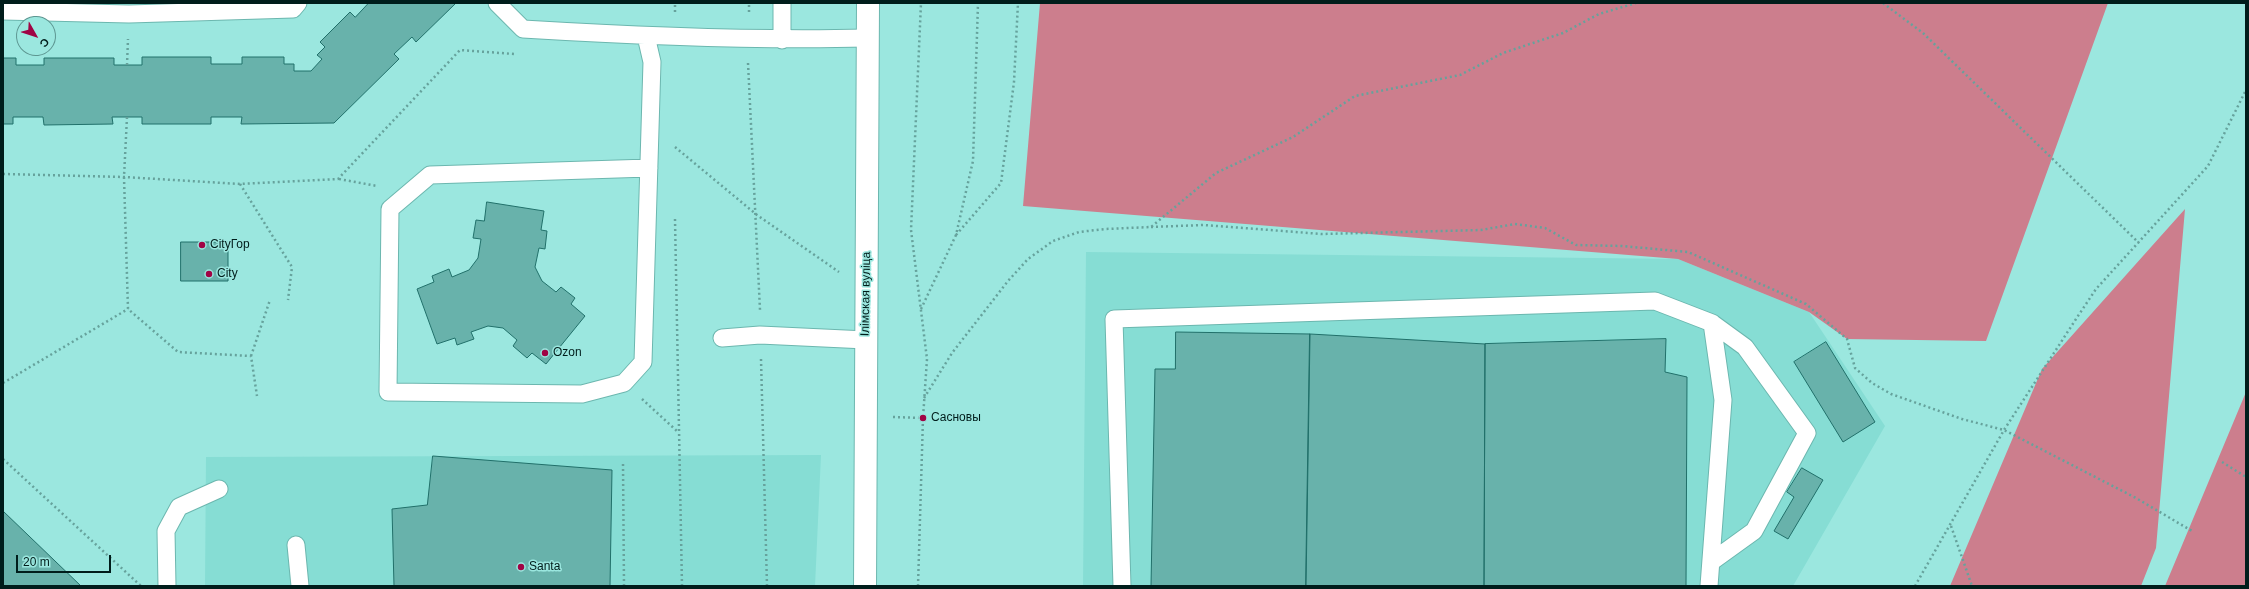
<!DOCTYPE html>
<meta charset="utf-8">
<style>
body{margin:0}
#map{position:relative;width:2249px;height:589px;overflow:hidden;background:#9be7df;font-family:Arial,sans-serif}
canvas{display:block}
.frame{position:absolute;inset:0;border:4px solid #001d1b;pointer-events:none}
.north{position:absolute;left:16px;top:16px;width:40px;height:40px;box-sizing:border-box;background:#9be7df;border:1px solid #5d9691;border-radius:50%;rotate:129deg;font-size:11px;font-weight:700;line-height:16px;text-align:center;color:#001d1b}
.north::after{content:'';display:block;margin:auto;width:14px;height:18px;background:#a00344;clip-path:polygon(50% 0,100% 100%,50% 72%,0 100%)}
.scale{position:absolute;left:16px;top:555px;width:95px;height:18px;box-sizing:border-box;border:2px solid #001d1b;border-top:0;padding-left:5px;font-size:12px;line-height:14px;white-space:nowrap;color:#001d1b;-webkit-text-stroke:3px #9be7df;paint-order:stroke}
</style>
<div id="map">
<canvas width="2249" height="589"></canvas>
<div class="frame"></div>
<div class="north">С</div>
<div class="scale">20 m</div>
</div>
<script>
const c = document.querySelector('canvas').getContext('2d');
c.lineJoin = 'round';
function fill(path, color) {
  c.fillStyle = color;
  c.fill(path, 'evenodd');
}
function trace(path, color, width, dash) {
  c.strokeStyle = color;
  c.lineWidth = width;
  c.lineCap = dash ? 'butt' : 'round';
  c.setLineDash(dash || []);
  c.stroke(path);
}
function label(font, color, halo, rows, align = 'center') {
  c.font = font + ' Arial,sans-serif';
  c.lineWidth = 3;
  c.setLineDash([]);
  c.textBaseline = 'middle';
  c.strokeStyle = halo;
  c.fillStyle = color;
  for (const [text, x, y, turn = 0] of rows) {
    c.save();
    c.translate(x, y);
    c.rotate((+turn || 0) * Math.PI / 180);
    c.textAlign = isNaN(turn) ? turn : align;
    if (halo) c.strokeText(text, 0, 0);
    c.fillText(text, 0, 0);
    c.restore();
  }
}
const built = new Path2D(`
 M 1086,252 L 1678,259 L 1809,312 L 1885,426 L 1793,586 L 1083,586 Z
 M 821,455 L 815,586 L 205,586 L 206,457 Z`);
const forest = new Path2D(`
 M 1040,3 L 2108,3 L 1986,341 L 1847,339 L 1809,312 L 1678,259 L 1023,206 Z
 M 2185,209 L 2156,548 L 2141,586 L 1950,586 L 2042,369 Z
 M 2246,392 L 2246,586 L 2165,586 Z`);
const building = new Path2D(`
 M 369,3 L 456,3 L 416,42 L 412,37 L 394,54 L 399,59 L 334,123 L 241,124 L 242,117 L 211,117 L 211,124 L 142,124 L 142,117 L 112,117 L 113,124 L 44,125 L 43,117 L 13,117 L 13,124 L 3,124 L 3,58 L 16,58 L 16,65 L 44,65 L 44,58 L 114,58 L 114,65 L 142,65 L 142,57 L 211,57 L 211,64 L 242,64 L 242,57 L 284,57 L 284,64 L 294,64 L 294,71 L 311,71 L 322,59 L 317,55 L 325,47 L 320,42 L 350,12 L 355,17 Z
 M 487,202 L 544,211 L 541,230 L 547,231 L 545,249 L 539,248 L 535,267 L 542,281 L 556,292 L 561,287 L 575,298 L 571,304 L 585,316 L 546,364 L 532,353 L 527,358 L 513,346 L 517,340 L 503,328 L 488,326 L 471,332 L 474,339 L 457,345 L 455,338 L 437,344 L 417,289 L 434,282 L 432,276 L 449,269 L 452,277 L 469,270 L 478,258 L 481,239 L 473,238 L 476,220 L 484,221 Z
 M 181,242 L 228,242 L 228,281 L 181,281 Z
 M 1176,332 L 1310,334 L 1306,586 L 1151,586 L 1155,369 L 1175,369 Z
 M 1310,334 L 1485,344 L 1484,586 L 1306,586 Z
 M 1666,339 L 1665,372 L 1687,377 L 1686,586 L 1484,586 L 1485,344 Z
 M 1826,342 L 1875,422 L 1843,442 L 1794,362 Z
 M 433,456 L 612,470 L 610,586 L 394,586 L 392,509 L 427,505 Z
 M 1802,468 L 1823,480 L 1788,539 L 1774,531 L 1794,497 L 1787,492 Z
 M 3,511 L 81,586 L 3,586 Z`);
const path = new Path2D(`
 M 1883,3 L 1923,33 L 2139,243
 M 675,12 L 675,3
 M 749,12 L 749,3
 M 748,63 L 760,310
 M 127,65 L 128,39
 M 127,117 L 124,177 L 128,309 L 178,352 L 251,356 L 257,396
 M 675,147 L 757,215 L 839,272
 M 3,174 L 124,177 L 240,184 L 338,179 L 460,50 L 514,54
 M 339,179 L 377,186
 M 240,184 L 292,267 L 288,300
 M 675,219 L 682,586
 M 1151,227 L 1204,225 L 1322,234 L 1481,230 L 1515,224 L 1545,228 L 1576,245 L 1622,246 L 1688,252 L 1806,304 L 1847,339 L 1855,368 L 1872,383 L 1891,394 L 1962,419 L 2004,430 L 2136,498 L 2192,531
 M 956,235 L 1001,183 L 1014,82 L 1018,3
 M 921,309 L 956,235 L 973,161 L 978,3
 M 251,356 L 270,300
 M 761,359 L 767,586
 M 3,383 L 128,309
 M 924,398 L 952,353 L 1008,281 L 1028,259 L 1053,241 L 1079,232 L 1105,229 L 1151,227 L 1216,173 L 1293,137 L 1355,96 L 1460,75 L 1503,53 L 1563,33 L 1599,14 L 1636,3
 M 642,399 L 678,432
 M 893,417 L 923,418
 M 3,459 L 141,586
 M 2222,462 L 2246,477
 M 623,464 L 624,586
 M 1951,526 L 1972,586
 M 918,586 L 923,418 L 927,359 L 911,230 L 921,3
 M 1915,586 L 2004,430 L 2076,319 L 2096,289 L 2208,166 L 2246,90`);
const service = new Path2D(`
 M 497,3 L 523,29 C 638,36 752,41 867,38
 M 3,11 L 129,14 L 293,9 L 298,3
 M 646,36 L 652,62 L 643,362 L 624,383 L 582,394 L 388,392 L 390,209 L 430,175 L 649,168
 M 782,40 L 782,3
 M 722,338 L 760,335 L 866,340
 M 296,545 L 300,586
 M 1711,562 L 1754,531 L 1807,433 L 1745,347 L 1712,323
 M 167,586 L 166,531 L 179,507 L 219,489
 M 1122,586 L 1114,319 L 1655,301 L 1712,323 L 1723,400 L 1709,586`);
const tertiary = new Path2D(`
 M 865,586 L 868,3`);
const markers = [
 [202,245,4,"#a00344"],
 [209,274,4,"#a00344"],
 [545,353,4,"#a00344"],
 [923,418,4,"#a00344"],
 [521,567,4,"#a00344"]
];
const poiNames = [
 ["CityГор",210,245],
 ["City",217,274],
 ["Ozon",553,353],
 ["Сасновы",931,418],
 ["Santa",529,567]
];
const streetNames = [
 ["Ілімская вуліца",866,294,-89]
];
fill(built, '#86ddd4');
fill(forest, '#cc7e8d');
fill(building, '#68b2ab');
trace(building, '#21706a', 1);
trace(service, '#6cb7af', 19);
trace(tertiary, '#6cb7af', 24);
trace(path, '#66a29c', 2.5, [2, 3]);
trace(service, '#fff', 17);
trace(tertiary, '#fff', 22);
for (const [x, y, r, color] of markers) {
  const dot = new Path2D();
  dot.arc(x, y, r, 0, 2 * Math.PI);
  c.fillStyle = color;
  c.fill(dot);
  trace(dot, '#9be7df', 1.5);
}
label('12px', '#001d1b', '#9be7df', poiNames, 'left');
label('12px', '#001d1b', '#9be7df', streetNames);
</script>
